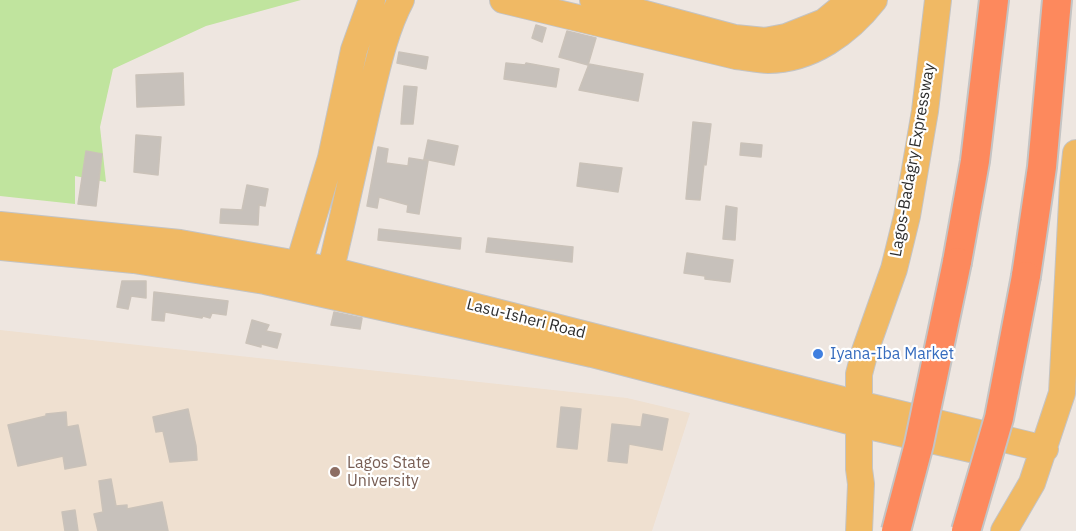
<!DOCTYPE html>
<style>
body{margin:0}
canvas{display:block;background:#eee6e0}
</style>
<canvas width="1076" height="531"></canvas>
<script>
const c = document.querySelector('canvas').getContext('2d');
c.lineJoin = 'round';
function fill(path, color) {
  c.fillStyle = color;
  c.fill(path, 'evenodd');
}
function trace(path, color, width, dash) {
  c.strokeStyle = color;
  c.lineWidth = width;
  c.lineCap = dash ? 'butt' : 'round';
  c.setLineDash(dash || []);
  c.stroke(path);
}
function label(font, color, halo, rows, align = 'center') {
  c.font = font + ' "IBM Plex Sans",sans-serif';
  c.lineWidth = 4.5;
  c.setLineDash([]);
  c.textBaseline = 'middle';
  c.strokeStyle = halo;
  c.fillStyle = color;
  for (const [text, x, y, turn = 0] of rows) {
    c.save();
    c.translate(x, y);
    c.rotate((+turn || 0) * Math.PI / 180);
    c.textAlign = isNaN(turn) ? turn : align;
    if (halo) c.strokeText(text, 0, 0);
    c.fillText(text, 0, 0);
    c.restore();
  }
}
const education = new Path2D(`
 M 0,330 L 627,398 L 690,413 L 652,531 L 0,531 Z`);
const green = new Path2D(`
 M 0,0 L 301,0 L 206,26 L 113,69 L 100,127 L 106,182 L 75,176 L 75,204 L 0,196 Z`);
const building = new Path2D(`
 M 536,25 L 546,28 L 542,42 L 532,38 Z
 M 567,31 L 596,38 L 588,65 L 559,57 Z
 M 399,52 L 428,57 L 426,69 L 397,63 Z
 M 506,63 L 525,65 L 526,63 L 559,69 L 556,87 L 504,79 Z
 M 589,64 L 643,74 L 638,101 L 579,90 Z
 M 183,73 L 184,105 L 137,107 L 136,75 Z
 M 404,86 L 417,87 L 413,124 L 401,124 Z
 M 693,122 L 711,124 L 706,165 L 704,164 L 700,200 L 686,199 Z
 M 136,135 L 161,137 L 158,175 L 134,172 Z
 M 428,140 L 458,146 L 454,165 L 424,159 Z
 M 741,143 L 762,145 L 761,157 L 740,155 Z
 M 378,147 L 388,149 L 386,163 L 408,166 L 409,158 L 428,161 L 419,214 L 407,212 L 408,205 L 379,197 L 377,208 L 367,206 Z
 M 86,151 L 102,154 L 96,206 L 78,204 Z
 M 580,163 L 622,168 L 618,192 L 577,186 Z
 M 247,185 L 268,189 L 265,206 L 259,205 L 258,225 L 220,223 L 221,209 L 242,210 Z
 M 726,206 L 737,208 L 735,240 L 723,239 Z
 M 379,229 L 461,238 L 460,249 L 378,240 Z
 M 488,238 L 573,247 L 572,262 L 486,252 Z
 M 687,253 L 733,260 L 730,282 L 705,279 L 705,276 L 684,273 Z
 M 122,281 L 146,281 L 146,298 L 131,296 L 128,309 L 117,307 Z
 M 154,292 L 228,301 L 226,315 L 212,313 L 210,318 L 203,316 L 202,318 L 165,312 L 164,321 L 152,320 Z
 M 334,312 L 362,318 L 360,329 L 331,325 Z
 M 252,320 L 269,325 L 266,331 L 281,334 L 277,348 L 261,344 L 261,347 L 246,343 Z
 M 561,407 L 581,409 L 577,449 L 557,447 Z
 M 188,409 L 196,446 L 197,460 L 170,462 L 163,431 L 156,432 L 153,417 Z
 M 66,412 L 67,427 L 78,425 L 86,465 L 65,469 L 63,456 L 18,466 L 8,425 L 46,416 L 46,414 Z
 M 643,414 L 668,419 L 662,450 L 629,444 L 627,463 L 608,461 L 612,424 L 641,427 Z
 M 111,479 L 116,506 L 127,505 L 127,509 L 162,502 L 168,531 L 98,531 L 94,514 L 103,512 L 99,481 Z
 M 75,510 L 78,531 L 65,531 L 62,512 Z`);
const major = new Path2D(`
 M 503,0 L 736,56 C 746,57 758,60 768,60 C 811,60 849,32 874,0
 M 593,0 L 735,38 L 765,41 L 786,37 L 824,22 L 851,0
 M 0,225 L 180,243 L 331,270 L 859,404 L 1045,449
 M 0,247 L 134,260 L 265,281 L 592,354 L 860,424 L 971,449
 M 294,280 L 331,158 L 354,50 L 372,0
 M 327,285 C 342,224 355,162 369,101 C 377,68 385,30 401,0
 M 859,531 L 861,484 L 859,469 L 859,374 L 865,351 L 894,269 L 907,216 L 925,111 L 938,0
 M 1004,531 L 1032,483 L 1062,393 L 1073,183 L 1076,153`);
const highway = new Path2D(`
 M 957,262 L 975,161 L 994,0
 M 1026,276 L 1042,167 L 1057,0`);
const highwayBridge = new Path2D(`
 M 896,531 L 919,444 L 957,262
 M 966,531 L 999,418 L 1026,276`);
const markers = [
 [818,354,6,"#3f7fe0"],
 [335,472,6,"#8d6e63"]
];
const streetNames = [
 ["Lagos-Badagry Expressway",913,160,-80],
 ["Lasu-Isheri Road",526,319,14]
];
const shopNames = [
 ["Iyana-Iba Market",830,354]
];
const educationNames = [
 ["Lagos State",347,463],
 ["University",347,481]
];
fill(education, '#efe0d0');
fill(green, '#c0e49e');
fill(building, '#c7c1bb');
trace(building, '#cac2b9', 1.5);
trace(major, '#c4c4c4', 28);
trace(highway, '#c4c4c4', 32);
trace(major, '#f0b964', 26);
trace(highway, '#fd895d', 28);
trace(highwayBridge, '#c4c4c4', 32, []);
trace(highwayBridge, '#fd895d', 28);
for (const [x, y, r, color] of markers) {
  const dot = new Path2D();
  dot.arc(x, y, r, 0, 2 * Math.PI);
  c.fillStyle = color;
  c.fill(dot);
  trace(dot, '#fff', 2);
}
label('16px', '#2d2d2d', '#fff', streetNames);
label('16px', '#366cbe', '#fff', shopNames, 'left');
label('16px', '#785e54', '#fff', educationNames, 'left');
</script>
